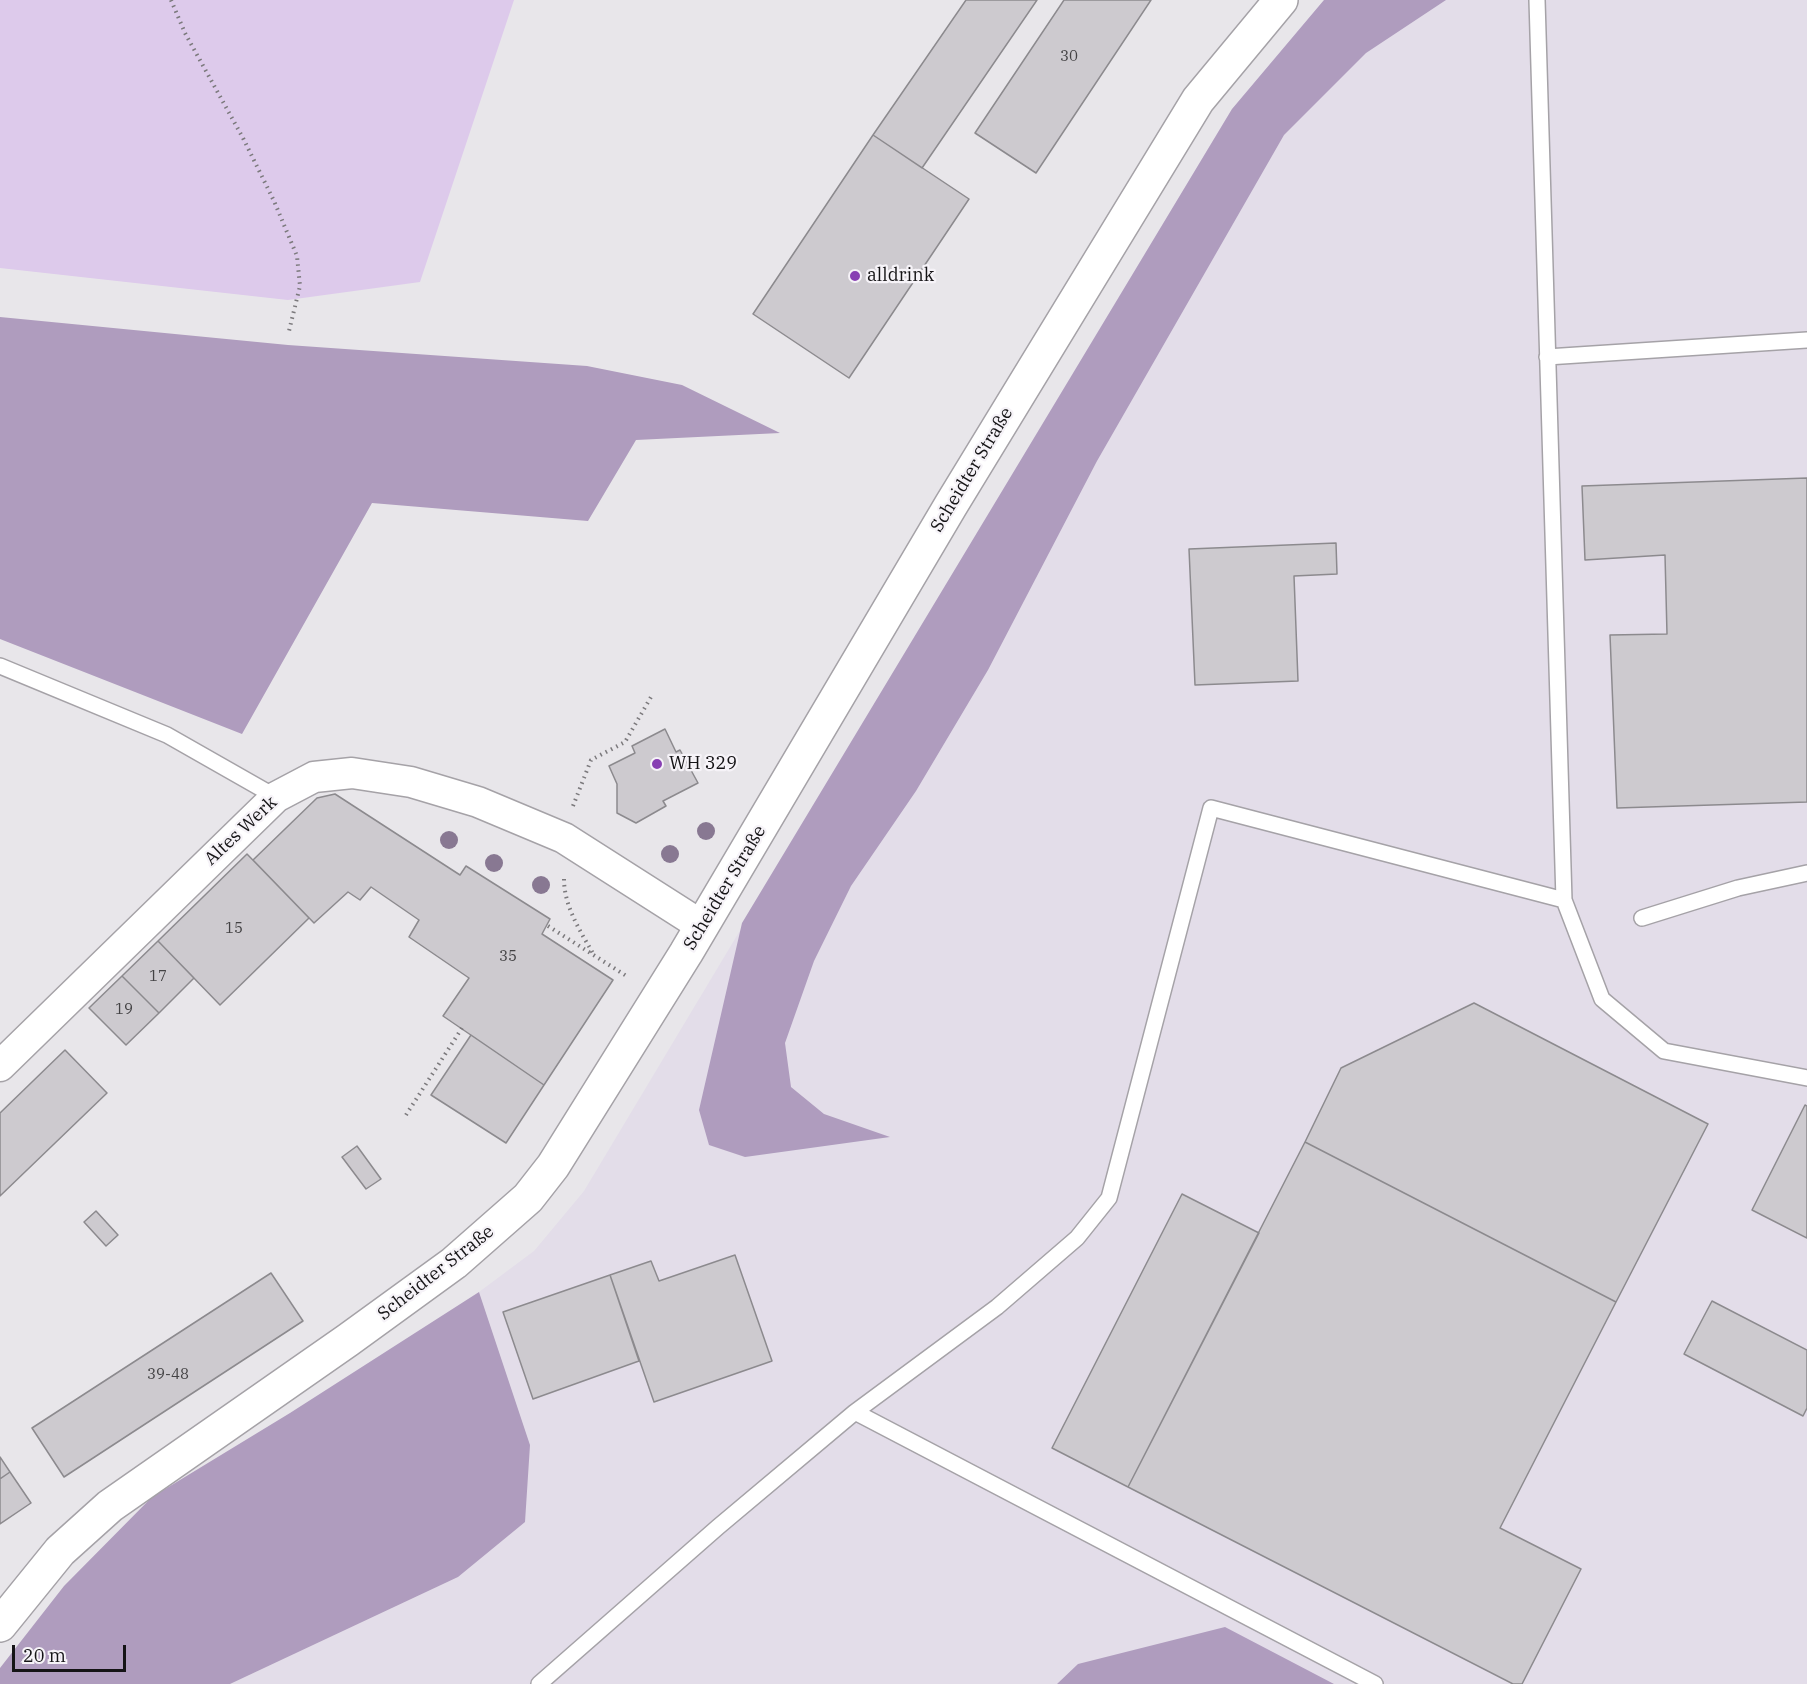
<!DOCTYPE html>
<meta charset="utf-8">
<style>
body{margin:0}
#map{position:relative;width:1807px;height:1684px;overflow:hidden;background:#e8e6ea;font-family:"IBM Plex Serif",serif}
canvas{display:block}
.scale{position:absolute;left:12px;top:1645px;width:114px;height:27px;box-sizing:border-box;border:3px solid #151416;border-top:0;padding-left:8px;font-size:18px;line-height:21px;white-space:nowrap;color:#151416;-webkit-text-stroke:4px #f6f3f8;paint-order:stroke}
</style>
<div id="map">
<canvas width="1807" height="1684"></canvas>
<div class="scale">20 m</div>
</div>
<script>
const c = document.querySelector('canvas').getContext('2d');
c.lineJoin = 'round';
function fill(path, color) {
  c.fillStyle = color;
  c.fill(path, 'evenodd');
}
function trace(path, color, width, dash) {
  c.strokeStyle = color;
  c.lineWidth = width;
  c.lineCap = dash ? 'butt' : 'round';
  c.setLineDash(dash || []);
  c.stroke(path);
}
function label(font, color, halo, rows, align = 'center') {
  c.font = font + ' "IBM Plex Serif",serif';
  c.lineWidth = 4.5;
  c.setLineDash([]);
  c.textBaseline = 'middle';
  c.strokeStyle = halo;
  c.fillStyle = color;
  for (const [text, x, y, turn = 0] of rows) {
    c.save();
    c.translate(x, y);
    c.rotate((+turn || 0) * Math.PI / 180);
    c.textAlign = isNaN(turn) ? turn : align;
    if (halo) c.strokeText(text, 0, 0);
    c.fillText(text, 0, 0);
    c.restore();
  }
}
const built = new Path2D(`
 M 1324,0 L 1807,0 L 1807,1684 L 230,1684 L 458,1577 L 530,1445 L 479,1292 L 534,1251 L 584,1191 L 1232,109 Z`);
const green = new Path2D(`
 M 0,0 L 514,0 L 420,282 L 288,300 L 0,268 Z`);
const forest = new Path2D(`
 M 1324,0 L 1446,0 L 1366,53 L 1284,135 L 1097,461 L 988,670 L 916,791 L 851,886 L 814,961 L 785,1043 L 791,1087 L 824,1114 L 890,1137 L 745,1157 L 709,1145 L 699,1110 L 742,923 L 1232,109 Z
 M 0,317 L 288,345 L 587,366 L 682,385 L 780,433 L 636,440 L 588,521 L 372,503 L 242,734 L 0,639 Z
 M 479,1292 L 530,1445 L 525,1522 L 458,1577 L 230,1684 L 0,1684 L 0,1668 L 64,1586 L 152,1497 L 290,1413 Z
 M 1225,1627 L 1334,1684 L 1057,1684 L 1078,1664 Z`);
const building = new Path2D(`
 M 966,0 L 1037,0 L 922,168 L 873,135 Z
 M 1064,0 L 1151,0 L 1036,173 L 975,133 Z
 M 873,135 L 969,199 L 849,378 L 753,314 Z
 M 1807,478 L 1807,802 L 1617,808 L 1610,635 L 1667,634 L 1665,555 L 1585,560 L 1582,486 Z
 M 1336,543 L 1337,574 L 1294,576 L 1298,681 L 1195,685 L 1189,549 Z
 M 665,729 L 676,752 L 680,750 L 698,783 L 663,801 L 666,806 L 636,823 L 617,813 L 617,784 L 609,766 L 635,753 L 632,746 Z
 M 335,794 L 460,875 L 466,866 L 550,919 L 542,934 L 613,980 L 544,1085 L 443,1016 L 469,978 L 409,937 L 419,920 L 371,887 L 360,900 L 348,892 L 314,923 L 253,860 L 317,798 Z
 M 247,854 L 309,918 L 220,1005 L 158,941 Z
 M 158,941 L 194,978 L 159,1013 L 122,976 Z
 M 122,976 L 159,1013 L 126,1045 L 89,1008 Z
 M 1474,1003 L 1708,1124 L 1616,1302 L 1305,1142 L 1341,1068 Z
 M 471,1035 L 544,1085 L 506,1143 L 431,1095 Z
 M 65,1050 L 107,1093 L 0,1196 L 0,1113 Z
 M 1805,1105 L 1807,1106 L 1807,1238 L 1752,1210 Z
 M 1305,1142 L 1616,1302 L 1500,1528 L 1581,1569 L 1522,1684 L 1513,1684 L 1128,1487 Z
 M 357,1146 L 381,1179 L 366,1189 L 342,1157 Z
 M 1182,1194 L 1259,1233 L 1128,1487 L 1052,1448 Z
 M 96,1211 L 118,1235 L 106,1246 L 84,1222 Z
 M 735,1255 L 772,1361 L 654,1402 L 610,1275 L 651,1261 L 659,1281 Z
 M 271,1273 L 303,1321 L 64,1477 L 32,1428 Z
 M 610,1275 L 639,1361 L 533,1399 L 503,1312 Z
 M 1712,1301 L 1807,1350 L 1807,1408 L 1803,1416 L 1684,1354 Z
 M 0,1457 L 10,1472 L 0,1479 Z
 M 10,1472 L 31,1503 L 0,1524 L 0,1479 Z`);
const path = new Path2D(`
 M 171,0 L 185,33 L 243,138 L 274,201 L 297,256 L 300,286 L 289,331
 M 573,806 L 591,760 L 625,742 L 651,697
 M 564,879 C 564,906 580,931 594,955
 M 548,926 L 628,977
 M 406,1115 L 462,1028`);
const lane = new Path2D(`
 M 1537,0 L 1564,900 L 1602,999 L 1664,1051 L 1807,1078
 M 1547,357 L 1807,340
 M 0,666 L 167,735 L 276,797
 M 1642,918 L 1738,888 L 1807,873
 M 855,1412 L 1375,1684
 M 539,1684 L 718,1527 L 855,1412 L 997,1307 L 1077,1238 L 1109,1198 L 1211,808 L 1564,900`);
const street = new Path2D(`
 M 0,1066 L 276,797 L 314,777 L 352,773 L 411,782 L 478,802 L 564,838 L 702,926`);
const secondary = new Path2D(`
 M 0,1625 L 60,1551 L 110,1506 L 348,1340 L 454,1263 L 528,1198 L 553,1166 L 686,953 L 951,505 L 1198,100 L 1281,0`);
const trees = [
 [706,831],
 [449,840],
 [670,854],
 [494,863],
 [541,885]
];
const markers = [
 [855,276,6,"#8840b3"],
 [657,764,6,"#8840b3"]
];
const numberNames = [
 ["30",1069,57],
 ["15",234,929],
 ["35",508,957],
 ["17",158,977],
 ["19",124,1010],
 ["39-48",168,1375]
];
const poiNames = [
 ["alldrink",867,276],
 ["WH 329",669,764]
];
const streetNames = [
 ["Scheidter Straße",972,470,-59],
 ["Altes Werk",241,831,-43],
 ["Scheidter Straße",725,888,-59],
 ["Scheidter Straße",436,1273,-38]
];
fill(built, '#e3dde9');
fill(green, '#ddcaeb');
fill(forest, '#af9cbe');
fill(building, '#cdcacf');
trace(building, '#8c8a8e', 1.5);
trace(lane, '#a5a2a7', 18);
trace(street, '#a5a2a7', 33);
trace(secondary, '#a5a2a7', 36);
trace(path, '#7b797c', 4, [1.5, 4.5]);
trace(lane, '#fff', 15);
trace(street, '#fff', 30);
trace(secondary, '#fff', 33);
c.fillStyle = '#887892';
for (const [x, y] of trees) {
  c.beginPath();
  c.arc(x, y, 9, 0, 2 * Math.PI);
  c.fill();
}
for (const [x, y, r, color] of markers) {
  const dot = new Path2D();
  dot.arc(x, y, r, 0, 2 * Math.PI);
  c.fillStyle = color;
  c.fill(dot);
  trace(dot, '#f6f3f8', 2);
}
label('15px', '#434244', null, numberNames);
label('18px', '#151416', '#f6f3f8', poiNames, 'left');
label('18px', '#151416', '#f6f3f8', streetNames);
</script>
